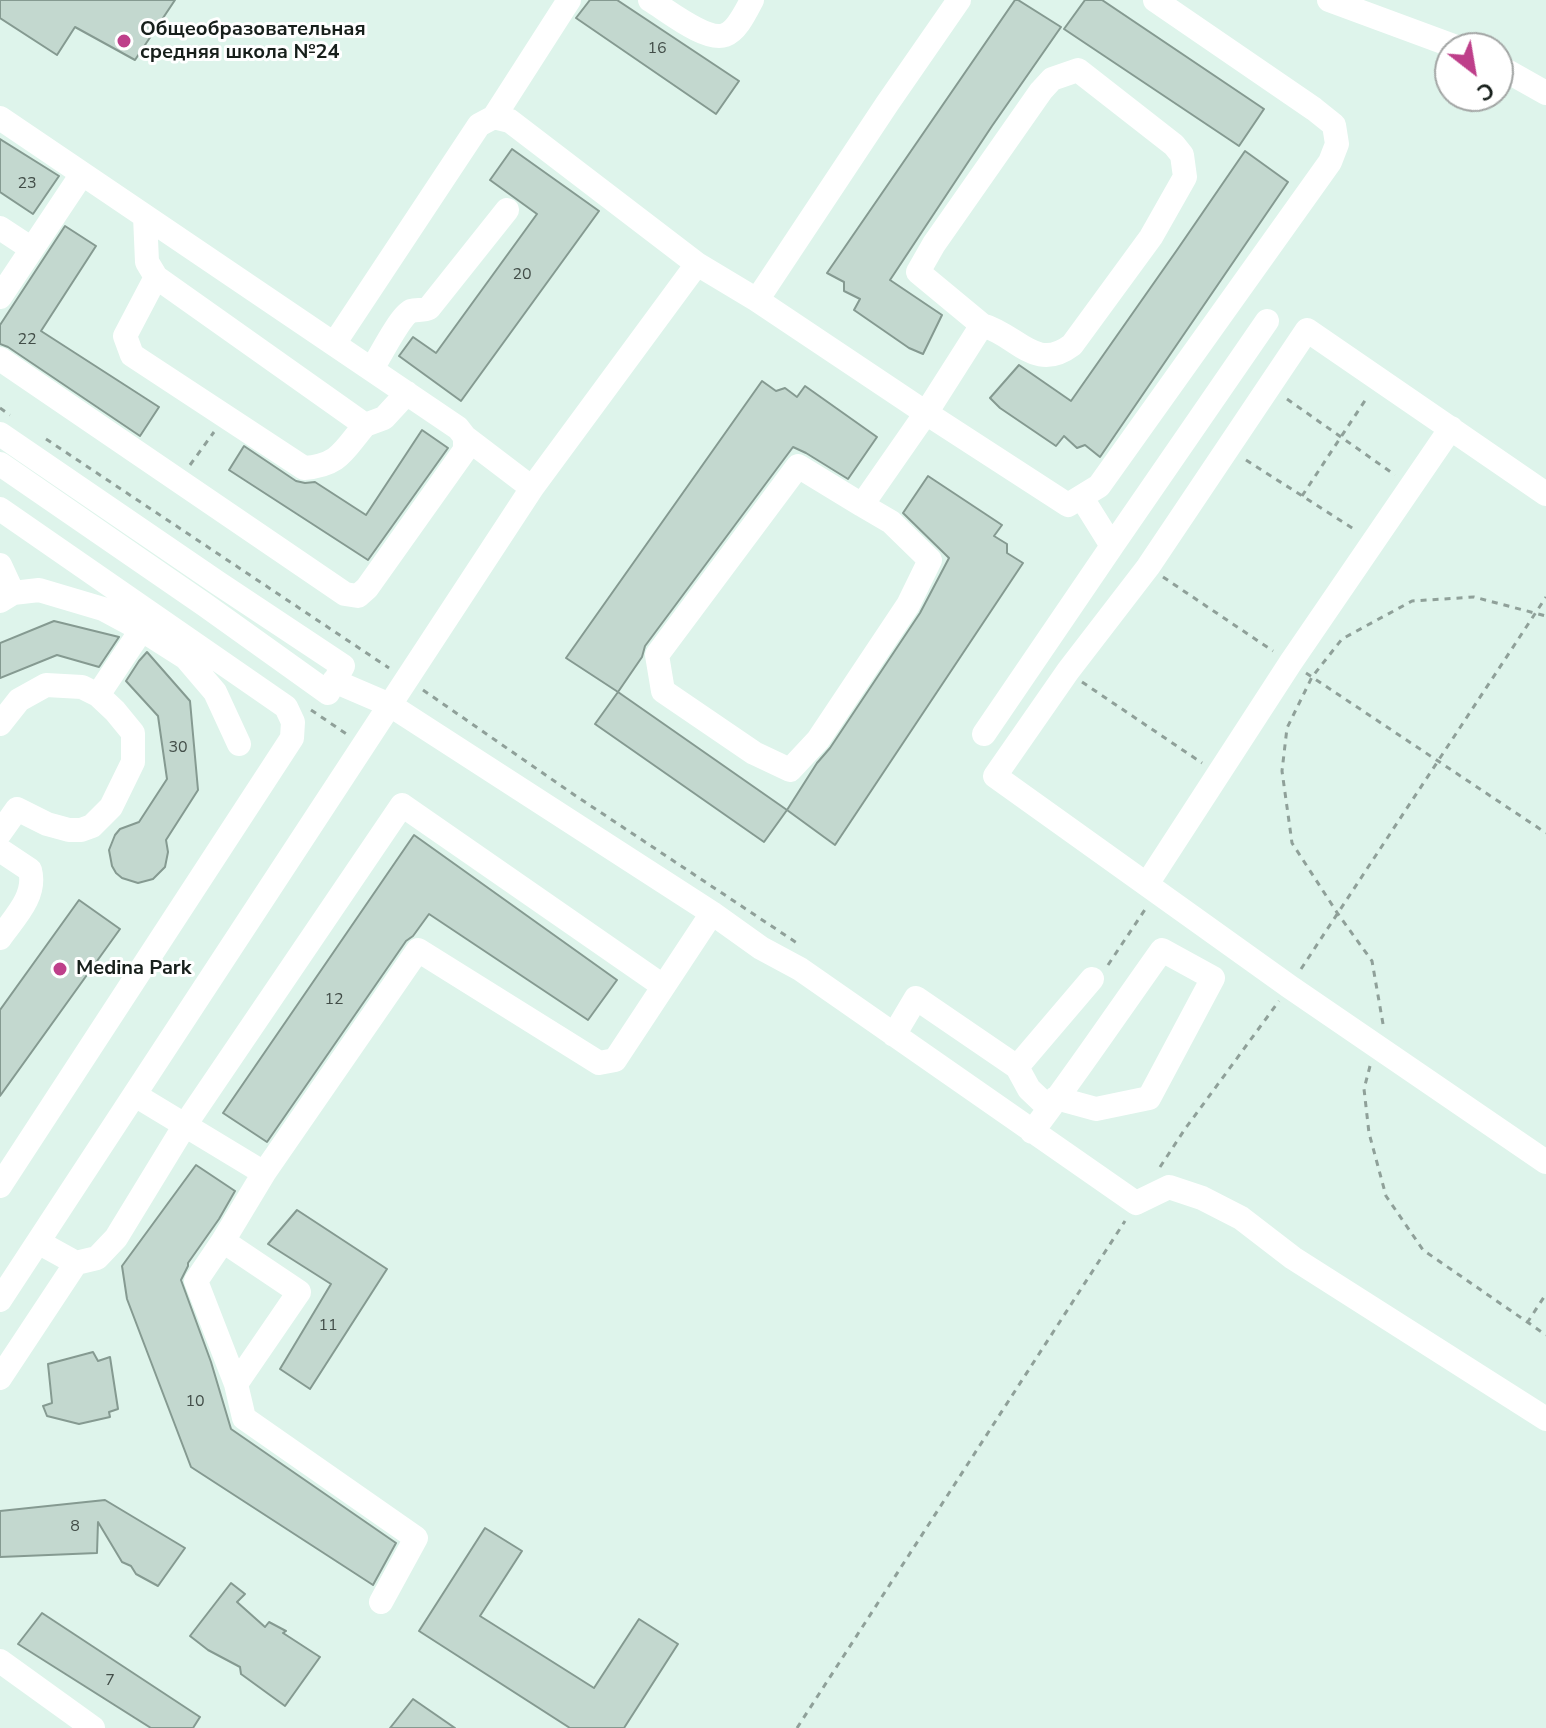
<!DOCTYPE html>
<meta charset="utf-8">
<style>
body{margin:0}
#map{position:relative;width:1546px;height:1728px;overflow:hidden;background:#def4eb;font-family:"Nunito Sans",sans-serif}
canvas{display:block}
.north{position:absolute;left:1434px;top:32px;width:80px;height:80px;box-sizing:border-box;background:#fff;border:2px solid #a2a5a4;border-radius:50%;rotate:149deg;font-size:22px;font-weight:700;line-height:32px;text-align:center;color:#171f1b}
.north::after{content:'';display:block;margin:auto;width:28px;height:36px;background:#be3f8a;clip-path:polygon(50% 0,100% 100%,50% 72%,0 100%)}
</style>
<div id="map">
<canvas width="1546" height="1728"></canvas>
<div class="north">С</div>
</div>
<script>
const c = document.querySelector('canvas').getContext('2d');
c.lineJoin = 'round';
function fill(path, color) {
  c.fillStyle = color;
  c.fill(path, 'evenodd');
}
function trace(path, color, width, dash) {
  c.strokeStyle = color;
  c.lineWidth = width;
  c.lineCap = dash ? 'butt' : 'round';
  c.setLineDash(dash || []);
  c.stroke(path);
}
function label(font, color, halo, rows, align = 'center') {
  c.font = font + ' "Nunito Sans",sans-serif';
  c.lineWidth = 6;
  c.setLineDash([]);
  c.textBaseline = 'middle';
  c.strokeStyle = halo;
  c.fillStyle = color;
  for (const [text, x, y, turn = 0] of rows) {
    c.save();
    c.translate(x, y);
    c.rotate((+turn || 0) * Math.PI / 180);
    c.textAlign = isNaN(turn) ? turn : align;
    if (halo) c.strokeText(text, 0, 0);
    c.fillText(text, 0, 0);
    c.restore();
  }
}
const building = new Path2D(`
 M 0,0 L 175,0 L 135,60 L 75,27 L 57,55 L 0,18 Z
 M 590,0 L 617,0 L 739,81 L 716,114 L 576,18 Z
 M 1015,0 L 1018,0 L 1061,27 L 992,126 L 890,280 L 942,315 L 923,354 L 909,348 L 854,310 L 860,299 L 844,291 L 844,282 L 827,273 Z
 M 1085,0 L 1102,0 L 1264,109 L 1239,146 L 1064,29 Z
 M 0,139 L 59,176 L 33,214 L 0,192 Z
 M 512,149 L 599,211 L 461,401 L 399,356 L 413,337 L 436,353 L 537,214 L 490,180 Z
 M 1245,151 L 1288,182 L 1100,457 L 1085,445 L 1077,448 L 1064,436 L 1056,446 L 1000,408 L 990,398 L 1019,365 L 1071,401 L 1177,250 Z
 M 65,226 L 96,246 L 41,331 L 159,407 L 140,436 L 8,347 L 0,344 L 0,325 Z
 M 762,381 L 776,391 L 785,388 L 797,397 L 805,386 L 877,437 L 848,479 L 806,453 L 793,447 L 645,646 L 642,657 L 618,692 L 566,658 Z
 M 422,430 L 448,448 L 368,560 L 229,470 L 244,446 L 296,481 L 305,483 L 315,482 L 366,515 Z
 M 928,476 L 1002,525 L 994,536 L 1007,544 L 1007,553 L 1023,563 L 835,845 L 787,810 L 817,763 L 830,748 L 920,613 L 949,558 L 903,513 Z
 M 54,621 L 119,637 L 99,667 L 57,655 L 0,678 L 0,643 Z
 M 147,652 L 190,701 L 198,790 L 166,840 L 168,852 L 165,867 L 153,879 L 138,883 L 122,878 L 116,873 L 112,866 L 109,850 L 115,835 L 120,829 L 139,822 L 167,779 L 158,716 L 126,681 L 139,661 Z
 M 618,692 L 787,810 L 764,842 L 595,724 Z
 M 414,835 L 617,980 L 588,1020 L 429,914 L 413,936 L 406,941 L 267,1142 L 223,1113 Z
 M 79,900 L 120,929 L 0,1096 L 0,1010 Z
 M 196,1165 L 235,1191 L 219,1219 L 188,1263 L 188,1266 L 181,1280 L 211,1362 L 231,1429 L 396,1543 L 373,1585 L 191,1467 L 127,1299 L 122,1266 Z
 M 297,1210 L 387,1269 L 310,1389 L 280,1369 L 331,1284 L 268,1244 Z
 M 93,1352 L 98,1361 L 110,1357 L 118,1409 L 109,1412 L 110,1417 L 79,1424 L 47,1416 L 43,1406 L 52,1403 L 48,1364 Z
 M 105,1500 L 185,1548 L 158,1586 L 136,1574 L 131,1566 L 122,1562 L 98,1522 L 97,1553 L 0,1557 L 0,1511 Z
 M 485,1528 L 522,1551 L 480,1616 L 594,1688 L 639,1619 L 678,1644 L 624,1728 L 570,1728 L 419,1631 Z
 M 231,1583 L 245,1594 L 237,1602 L 265,1627 L 269,1622 L 286,1631 L 283,1633 L 320,1657 L 285,1706 L 241,1674 L 240,1667 L 208,1650 L 190,1636 Z
 M 42,1613 L 200,1717 L 193,1728 L 151,1728 L 18,1644 Z
 M 413,1699 L 455,1728 L 390,1728 Z`);
const path = new Path2D(`
 M 1287,399 L 1395,475
 M 0,408 L 10,415
 M 46,439 L 389,668
 M 1246,460 L 1357,531
 M 190,465 L 214,432
 M 1302,496 L 1368,396
 M 1163,577 L 1273,651
 M 1306,673 L 1546,833
 M 1082,682 L 1202,763
 M 423,690 L 573,794 L 797,943
 M 311,710 L 348,735
 M 1108,965 L 1146,908
 M 1301,969 L 1546,597
 M 1383,1024 L 1372,961 L 1338,914 L 1292,843 L 1282,771 L 1287,728 L 1312,677 L 1342,639 L 1412,601 L 1474,597 L 1546,616
 M 1370,1066 L 1364,1089 L 1369,1133 L 1386,1196 L 1423,1250 L 1546,1335
 M 1160,1167 L 1185,1129 L 1279,1001
 M 1527,1323 L 1546,1294
 M 797,1728 L 1125,1221`);
const minor = new Path2D(`
 M 650,0 C 667,10 706,42 725,35 C 737,31 746,11 752,0
 M 1329,0 L 1459,48
 M 1498,66 L 1546,93
 M 1078,70 L 1174,145 L 1182,155 L 1185,177 L 1151,237 L 1072,345 C 1035,373 1018,335 982,325 L 918,272 L 934,244 L 1041,91 L 1052,79 Z
 M 494,117 L 569,0
 M 0,118 L 458,428 L 465,437 L 465,450 L 367,588 L 358,596 L 345,594 L 0,359
 M 145,216 L 147,262 L 156,277 L 365,425 L 384,418 L 407,393
 M 0,228 L 32,249
 M 156,277 L 125,336 L 132,355 L 304,468 C 340,465 343,451 365,425
 M 0,297 L 82,174
 M 757,300 L 887,104 L 959,0
 M 334,344 L 479,125 L 494,117 L 510,121 L 697,264
 M 372,369 C 379,358 400,316 411,311 C 417,309 423,311 429,308 L 507,210
 M 0,434 L 218,583 L 343,666 L 328,693 L 205,605 L 0,464
 M 465,437 L 532,488
 M 1546,494 L 1307,330 L 1148,567 L 1068,671 L 995,776 L 1290,987 L 1546,1162
 M 862,505 L 891,522 L 930,560 L 908,605 L 818,740 L 790,770 L 754,753 L 663,691 L 657,655 L 798,466 L 862,505 L 926,413 L 982,325
 M 0,509 L 286,707 L 293,722 L 292,738 L 0,1186
 M 1112,546 L 1267,321
 M 0,565 L 13,593
 M 0,601 L 13,593 L 39,590 L 103,609 L 142,630 L 186,658 L 215,692 L 239,744
 M 334,681 L 390,705 L 712,913 L 761,948 L 800,969 L 1136,1203 L 1169,1187 L 1202,1198 L 1241,1218 L 1293,1258 L 1546,1419
 M 98,695 L 150,617
 M 0,724 L 19,700 L 46,685 L 82,687 L 98,695 L 115,711 L 133,733 L 133,762 L 111,807 L 92,826 L 81,830 L 69,830 L 47,824 L 17,809 L 0,833
 M 984,734 L 1112,546 L 1082,498
 M 0,850 L 30,870 C 37,896 14,918 0,938
 M 1147,884 L 1291,662 L 1451,428
 M 894,1035 L 916,998 L 1017,1067 L 1092,979
 M 1017,1067 L 1029,1089 L 1049,1108
 M 135,1095 L 264,1173
 M 1032,1132 C 1077,1073 1119,1010 1162,950 L 1213,978 L 1149,1098 L 1096,1109 L 1056,1098
 M 223,1241 L 299,1292 L 236,1384
 M 38,1242 L 76,1263 L 97,1258 L 116,1238 L 185,1125 L 402,805 L 663,986
 M 0,1300 L 532,488 L 697,264 L 757,300 L 926,413 L 1068,505 L 1099,486 L 1330,162 L 1337,144 L 1334,125 L 1314,109 L 1155,0
 M 0,1378 L 76,1263
 M 381,1602 L 416,1538 L 244,1418 L 236,1384 L 196,1281 L 223,1241 L 264,1173 L 418,950 L 599,1063 L 615,1060 L 712,913
 M 0,1661 L 93,1728`);
const markers = [
 [124,41,8,"#be3f8a"],
 [60,969,8,"#be3f8a"]
];
const numberNames = [
 ["16",657,49],
 ["23",27,184],
 ["20",522,275],
 ["22",27,340],
 ["30",178,748],
 ["12",334,1000],
 ["11",328,1326],
 ["10",195,1402],
 ["8",75,1527],
 ["7",110,1681]
];
const poiNames = [
 ["Общеобразовательная",140,30],
 ["средняя школа №24",140,53],
 ["Medina Park",76,969]
];
fill(building, '#c3d8cf');
trace(building, '#859a91', 2);
trace(path, '#8fa099', 3, [6, 6]);
trace(minor, '#fff', 24);
for (const [x, y, r, color] of markers) {
  const dot = new Path2D();
  dot.arc(x, y, r, 0, 2 * Math.PI);
  c.fillStyle = color;
  c.fill(dot);
  trace(dot, '#fff', 3);
}
label('16px', '#424d48', null, numberNames);
label('bold 20px', '#171f1b', '#fff', poiNames, 'left');
</script>
